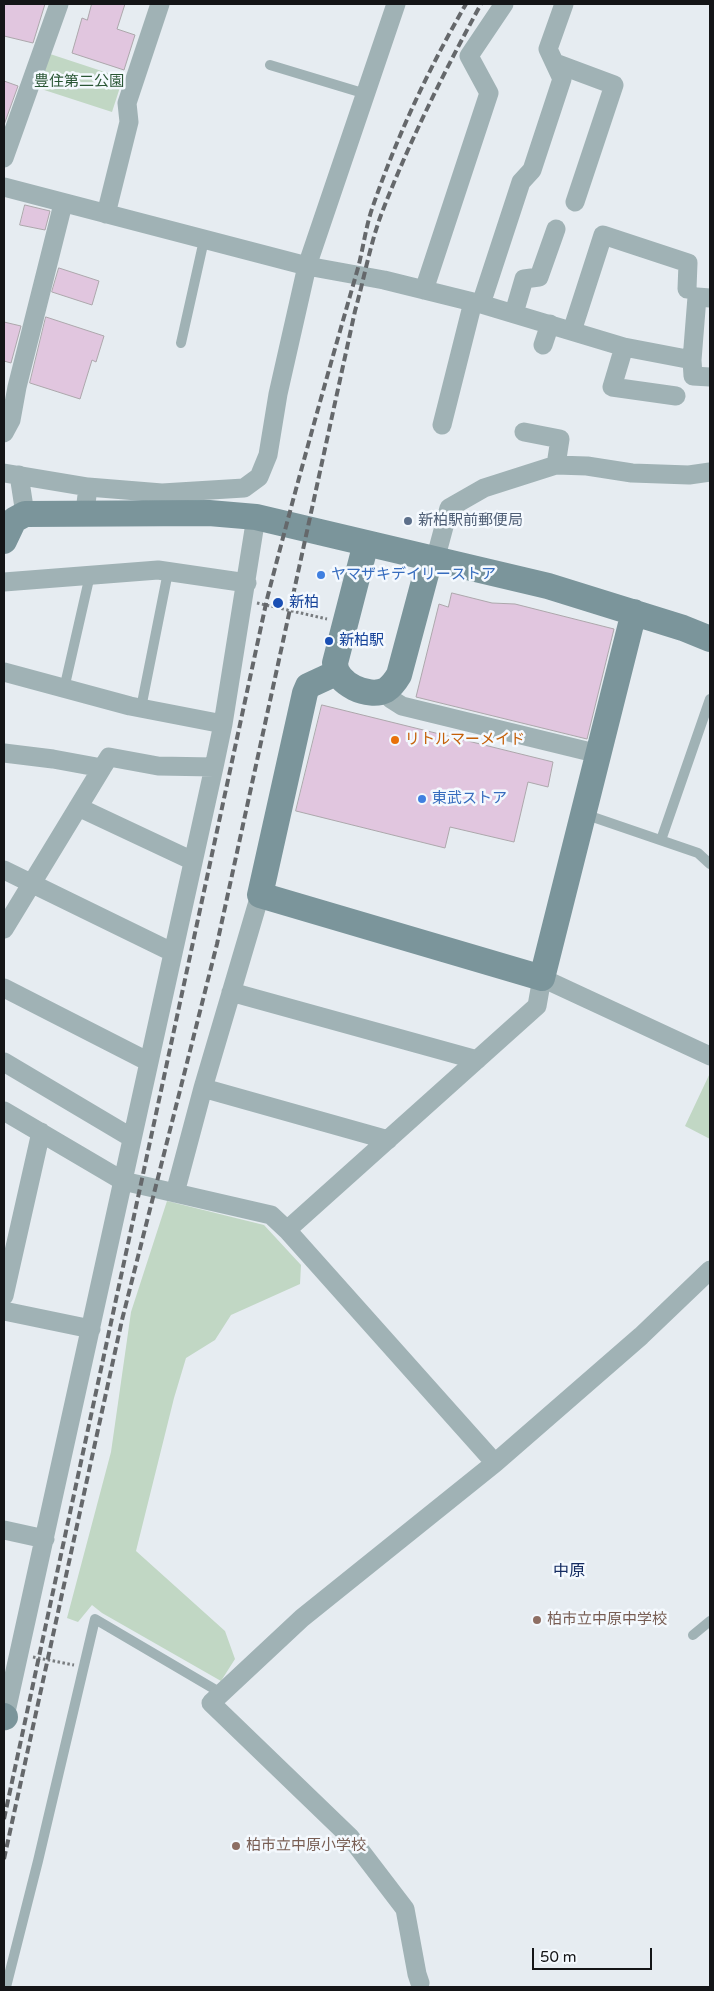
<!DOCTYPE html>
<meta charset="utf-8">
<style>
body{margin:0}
#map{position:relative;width:714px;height:1991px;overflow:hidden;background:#e6ecf1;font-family:"Varela Round",sans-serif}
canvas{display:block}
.frame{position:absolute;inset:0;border:5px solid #141517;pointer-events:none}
.scale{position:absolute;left:532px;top:1948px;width:120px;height:22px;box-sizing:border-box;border:2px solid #141517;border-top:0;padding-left:6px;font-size:15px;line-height:18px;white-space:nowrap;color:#141517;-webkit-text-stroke:4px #f4f9fe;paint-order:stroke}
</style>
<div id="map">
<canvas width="714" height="1991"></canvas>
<div class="frame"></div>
<div class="scale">50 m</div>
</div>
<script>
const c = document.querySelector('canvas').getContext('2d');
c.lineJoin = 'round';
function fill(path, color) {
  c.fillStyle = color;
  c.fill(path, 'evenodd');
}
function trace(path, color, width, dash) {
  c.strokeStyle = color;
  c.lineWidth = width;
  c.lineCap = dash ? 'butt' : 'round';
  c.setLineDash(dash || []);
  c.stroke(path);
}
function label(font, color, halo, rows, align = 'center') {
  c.font = font + ' "Varela Round","Noto Sans JP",sans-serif';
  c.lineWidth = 5;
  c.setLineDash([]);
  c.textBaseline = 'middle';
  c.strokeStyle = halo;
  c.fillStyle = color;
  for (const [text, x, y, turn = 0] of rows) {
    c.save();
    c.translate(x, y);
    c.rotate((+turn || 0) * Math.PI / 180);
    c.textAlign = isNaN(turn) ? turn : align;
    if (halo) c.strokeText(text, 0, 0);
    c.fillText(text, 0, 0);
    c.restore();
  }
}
const green = new Path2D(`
 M 47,53 L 123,78 L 112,112 L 35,87 Z
 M 710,1073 L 710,1139 L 685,1126 Z
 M 167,1201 L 264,1225 L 301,1265 L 300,1284 L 231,1315 L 215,1340 L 186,1358 L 174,1398 L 136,1551 L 225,1631 L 235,1659 L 221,1681 L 102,1613 L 92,1605 L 78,1622 L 67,1618 L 111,1452 L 131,1312 Z`);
const building = new Path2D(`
 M 4,4 L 45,4 L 33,43 L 4,36 Z
 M 92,4 L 125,4 L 117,29 L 135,35 L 124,70 L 72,53 L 82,18 L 87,20 Z
 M 4,81 L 18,86 L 4,125 Z
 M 25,205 L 50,211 L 45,230 L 20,225 Z
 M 59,268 L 99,281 L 92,305 L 52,292 Z
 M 46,317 L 104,336 L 96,362 L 92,360 L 80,399 L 30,383 Z
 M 4,322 L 21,326 L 11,363 L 4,361 Z
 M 452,593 L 492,603 L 515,604 L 614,629 L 587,739 L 416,697 L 439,604 L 448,607 Z
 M 322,705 L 553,762 L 548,787 L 528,782 L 514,842 L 450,827 L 445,848 L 296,811 Z`);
const path = new Path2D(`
 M 257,603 L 327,619
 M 33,1657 L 74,1665`);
const lane = new Path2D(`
 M 270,65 L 366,94
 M 181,343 L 204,240
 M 64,689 L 90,575
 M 141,708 L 168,572
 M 584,814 L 698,853 L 710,864
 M 661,840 L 710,699
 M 693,1635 L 710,1621
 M 6,1987 L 38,1861 L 95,1619 L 221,1693`);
const street = new Path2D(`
 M 555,63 L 614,85 L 575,202
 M 4,158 L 59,4
 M 4,187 L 307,266 L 384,280 L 481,304 L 624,347 L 692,360 L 697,297 L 710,298
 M 106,214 L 129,122 L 127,103 L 160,4
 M 424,290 L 489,93 L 469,56 L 504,4
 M 481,304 L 521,182 L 532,170 L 562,79 L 548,49 L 564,4
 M 514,313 L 524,279 L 539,277 L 556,229
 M 572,331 L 603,235 L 688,263 L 687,289
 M 543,345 L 550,324
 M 624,347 L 612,387 L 676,396
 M 692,360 L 693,376 L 710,377
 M 442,425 L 473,302
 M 524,432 L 560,439 L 556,465
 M 4,433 L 11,420 L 17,387 L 63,204
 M 4,473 L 88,487
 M 19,475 L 25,514
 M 85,512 L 88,487 L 162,493 L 244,488 L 259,477 L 268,455 L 278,394 L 307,266 L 396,4
 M 430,559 L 438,549 L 449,508 L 484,488 L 556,465 L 587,466 L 632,473 L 689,475 L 710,472
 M 4,582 L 158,570 L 247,583
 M 4,672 L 130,706 L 223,724
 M 386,690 L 391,699 L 402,706 L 599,754
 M 4,753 L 53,759 L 102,768 L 109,757 L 158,766 L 214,767 L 223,724 L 256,517
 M 78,807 L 193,861
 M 4,870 L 172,952
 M 4,929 L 102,768
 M 4,988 L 149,1062
 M 231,992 L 477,1060
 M 4,1062 L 132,1138
 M 203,1088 L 388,1140
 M 4,1111 L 123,1181 L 271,1215 L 287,1230 L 495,1463
 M 175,1193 L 203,1088 L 260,895
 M 287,1230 L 537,1006 L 542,978 L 710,1056
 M 4,1296 L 41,1132
 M 4,1311 L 91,1329
 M 4,1530 L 45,1539
 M 4,1721 L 214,767
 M 420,1983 L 417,1974 L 405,1909 L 350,1837 L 211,1703 L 302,1618 L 495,1463 L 641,1336 L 710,1270`);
const secondary = new Path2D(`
 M 4,541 L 14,520 L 25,514 L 209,513 L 256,517 L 548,586 L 683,628 L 710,639
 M 366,543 L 335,663 C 335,684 369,699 386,690 C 392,686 396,680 399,675 L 430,559
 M 336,673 L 308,686 L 305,693 L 260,895 L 542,978 L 634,612
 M 4,1716 L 5,1717`);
const rail = new Path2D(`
 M 4,1819 L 267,599 C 295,490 325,383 356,275 C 363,252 365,228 373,206 C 397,136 429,68 466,4
 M 4,1859 L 122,1320 L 217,944 L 355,311 C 364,279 370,245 381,215 C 409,142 444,72 481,4`);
const markers = [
 [408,521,5,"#5c6f8a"],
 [321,575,5,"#3f7fe0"],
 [278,603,6,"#1a4fb4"],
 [329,641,5,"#1a4fb4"],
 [395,740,5,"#e8710a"],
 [422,799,5,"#3f7fe0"],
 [537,1620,5,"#8d6e63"],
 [236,1846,5,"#8d6e63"]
];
const parkNames = [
 ["豊住第二公園",79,82]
];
const serviceNames = [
 ["新柏駅前郵便局",418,521]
];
const shopNames = [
 ["ヤマザキデイリーストア",331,575],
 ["東武ストア",432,799]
];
const transitNames = [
 ["新柏",289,603],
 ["新柏駅",339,641]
];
const foodNames = [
 ["リトルマーメイド",405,740]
];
const educationNames = [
 ["柏市立中原中学校",547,1620],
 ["柏市立中原小学校",246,1846]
];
const neighbourhoodNames = [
 ["中原",569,1572]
];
fill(green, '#c1d7c4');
fill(building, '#e1c6df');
trace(building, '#aca7ab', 1);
trace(path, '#787c7f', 3, [2.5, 2.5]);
trace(lane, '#a0b2b5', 10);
trace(street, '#a0b2b5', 19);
trace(secondary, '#7b959b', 26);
trace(rail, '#65686b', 4, [8, 4]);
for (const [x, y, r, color] of markers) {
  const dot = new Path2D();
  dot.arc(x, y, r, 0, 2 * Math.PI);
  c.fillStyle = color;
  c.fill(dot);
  trace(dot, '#f4f9fe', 2);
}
label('15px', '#295634', '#f4f9fe', parkNames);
label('15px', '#4e5e75', '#f4f9fe', serviceNames, 'left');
label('15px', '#366cbe', '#f4f9fe', shopNames, 'left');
label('15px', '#164399', '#f4f9fe', transitNames, 'left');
label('15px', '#c56008', '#f4f9fe', foodNames, 'left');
label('15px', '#785e54', '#f4f9fe', educationNames, 'left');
label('16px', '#152c62', '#f4f9fe', neighbourhoodNames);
</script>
